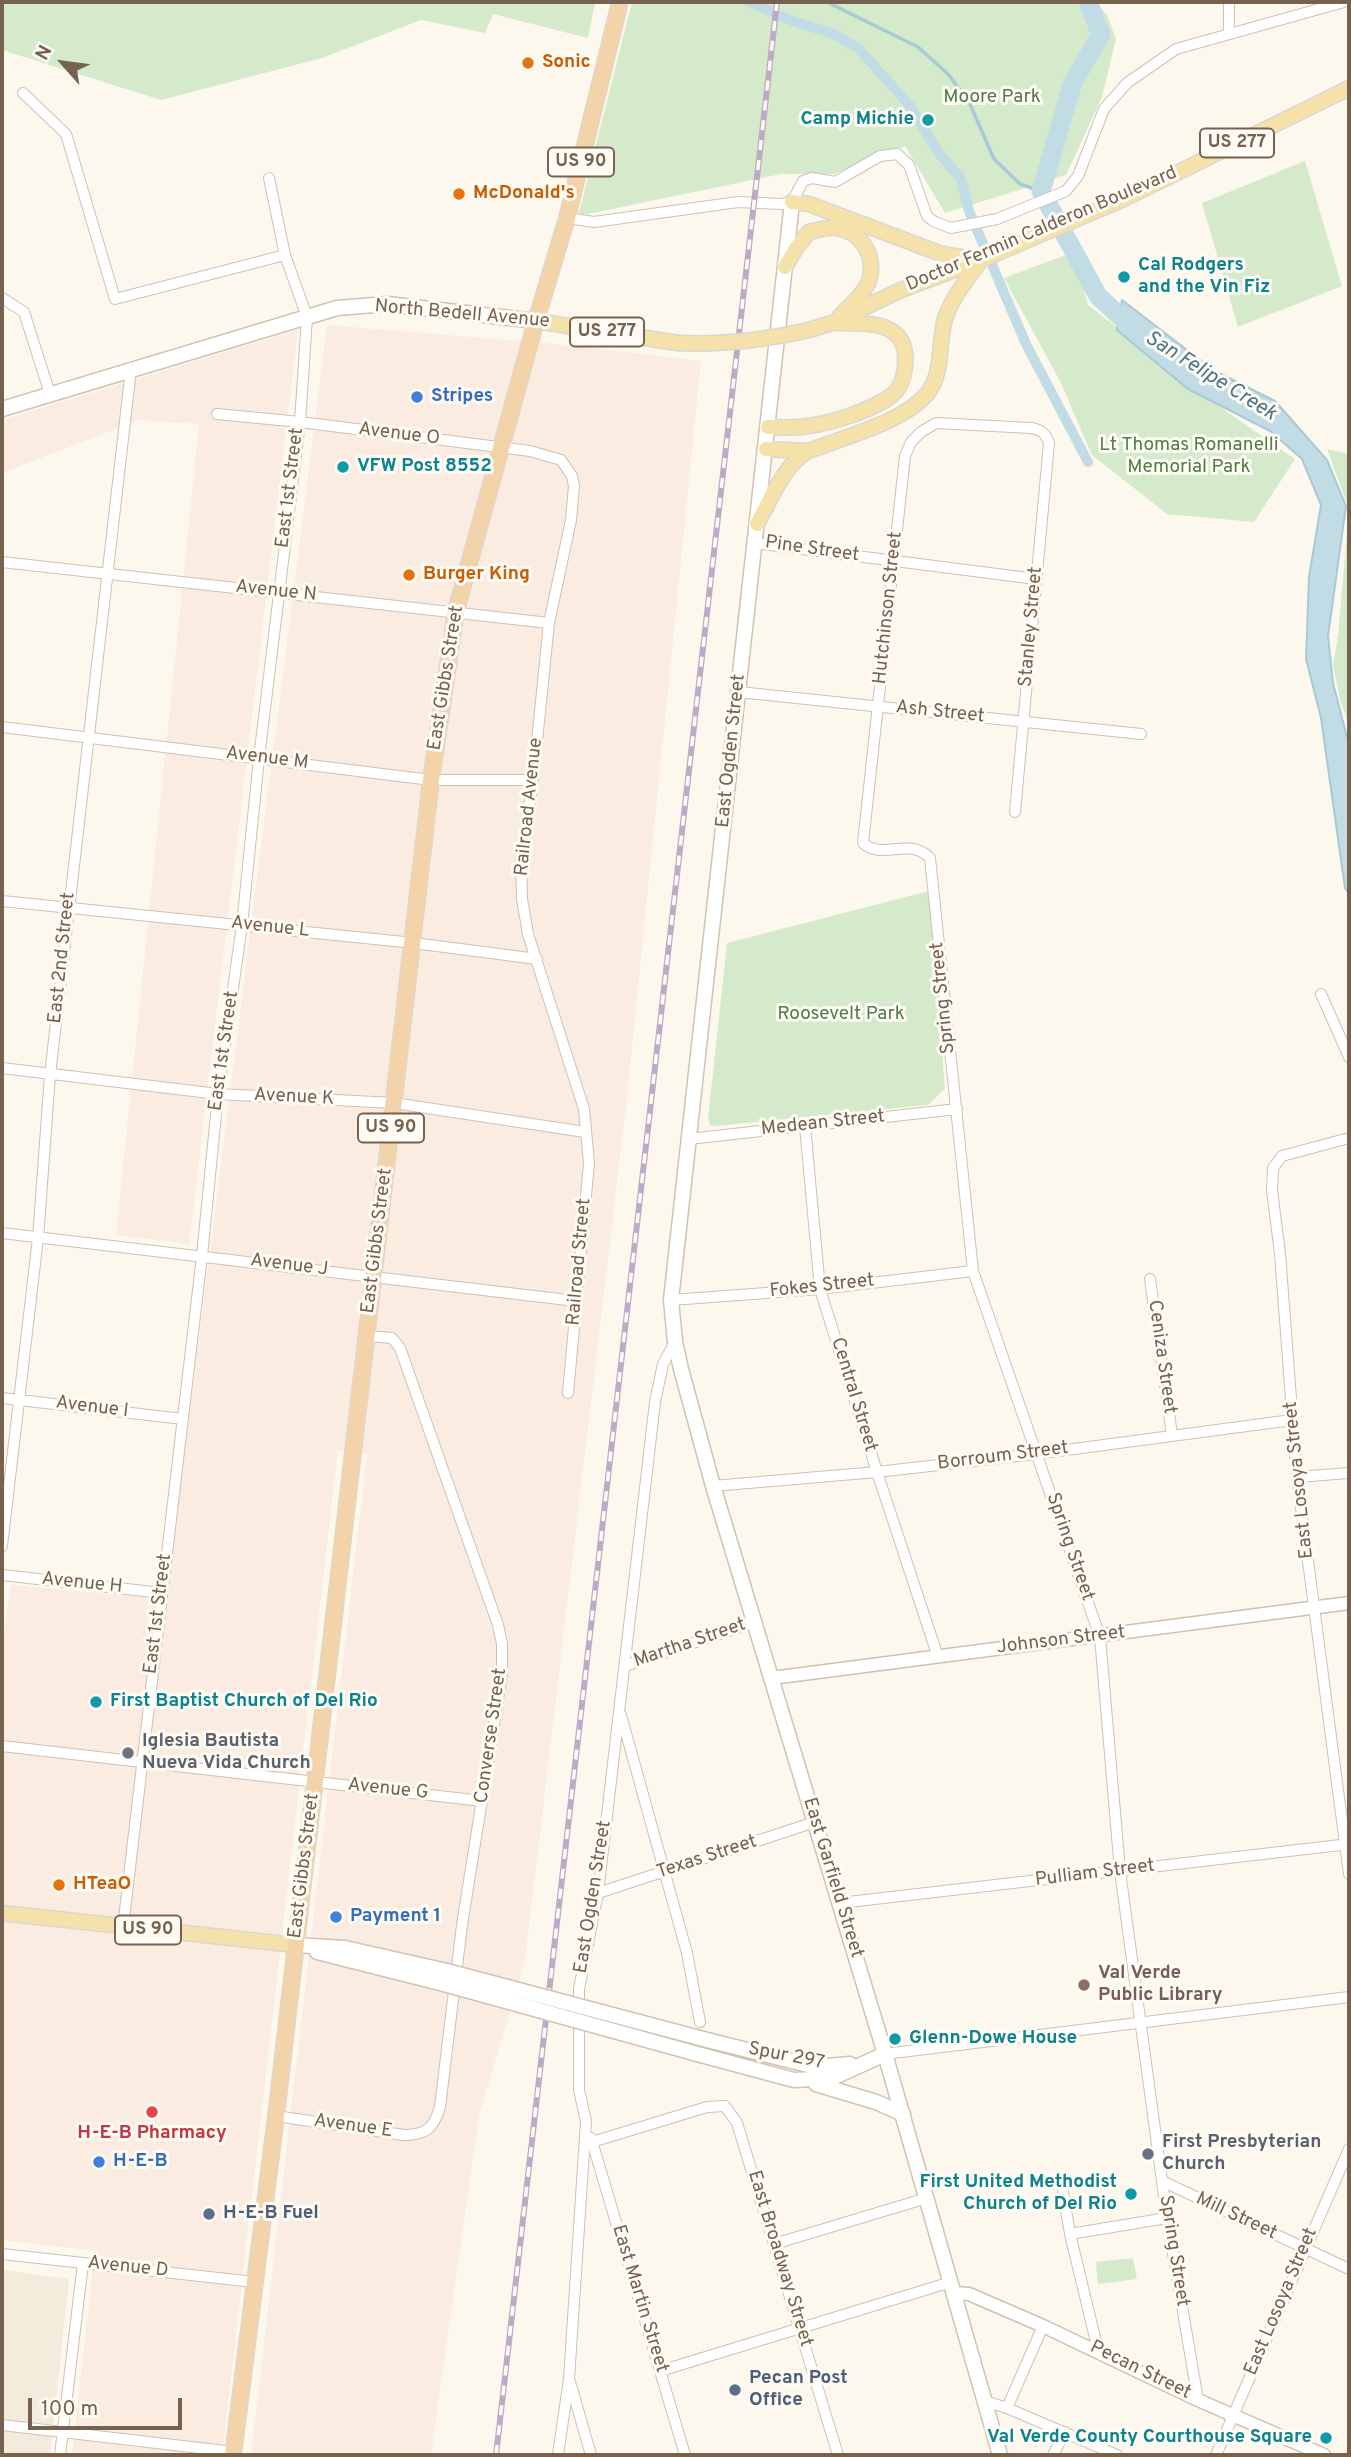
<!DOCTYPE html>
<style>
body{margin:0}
#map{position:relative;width:1351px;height:2457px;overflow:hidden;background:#fcf8ed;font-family:Overpass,sans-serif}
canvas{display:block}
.frame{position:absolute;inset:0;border:4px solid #776250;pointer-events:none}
.north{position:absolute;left:28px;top:28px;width:70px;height:70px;-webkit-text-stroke:5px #fefbf4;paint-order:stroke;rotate:298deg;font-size:19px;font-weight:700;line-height:28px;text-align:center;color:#776250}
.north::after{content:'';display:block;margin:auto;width:24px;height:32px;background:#776250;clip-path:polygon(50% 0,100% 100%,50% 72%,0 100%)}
.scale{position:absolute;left:28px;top:2398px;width:154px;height:32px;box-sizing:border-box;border:4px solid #776250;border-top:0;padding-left:9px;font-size:21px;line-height:24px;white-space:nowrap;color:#776250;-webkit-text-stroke:5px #fefbf4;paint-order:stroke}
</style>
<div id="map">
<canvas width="1351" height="2457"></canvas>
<div class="frame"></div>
<div class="north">N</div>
<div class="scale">100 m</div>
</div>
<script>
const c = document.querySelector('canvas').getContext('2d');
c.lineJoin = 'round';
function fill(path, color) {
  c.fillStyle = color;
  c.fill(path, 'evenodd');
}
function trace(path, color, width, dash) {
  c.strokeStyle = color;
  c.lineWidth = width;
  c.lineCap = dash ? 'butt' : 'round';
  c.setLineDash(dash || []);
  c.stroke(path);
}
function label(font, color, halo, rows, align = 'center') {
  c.font = font + ' Overpass,sans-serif';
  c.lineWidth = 6;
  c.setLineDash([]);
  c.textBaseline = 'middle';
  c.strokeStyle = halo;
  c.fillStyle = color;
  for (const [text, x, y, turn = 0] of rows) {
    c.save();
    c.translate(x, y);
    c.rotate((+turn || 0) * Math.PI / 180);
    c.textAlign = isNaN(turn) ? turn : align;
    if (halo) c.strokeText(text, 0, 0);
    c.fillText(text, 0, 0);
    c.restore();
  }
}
const residential = new Path2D(`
 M 2,2270 L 69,2279 L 50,2455 L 2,2455 Z`);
const commercial = new Path2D(`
 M 327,325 L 557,344 L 701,361 L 627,1098 L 525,1961 L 479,2116 L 431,2455 L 251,2455 L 367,1454 L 338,1450 L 222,2455 L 72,2455 L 95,2251 L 2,2240 L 2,1647 L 11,1585 L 166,1599 Z
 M 298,330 L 189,1244 L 116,1235 L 199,424 L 139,420 L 2,473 L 2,420 Z`);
const green = new Path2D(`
 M 2,2 L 595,2 L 588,38 L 493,14 L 485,33 L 421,20 L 322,58 L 161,100 L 2,50 Z
 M 632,2 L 1096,2 L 1107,15 L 1116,39 L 1102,97 L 1066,175 L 945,213 L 905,146 L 834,174 L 781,174 L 578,216 Z
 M 1305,161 L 1342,286 L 1238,327 L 1202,203 Z
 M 1074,252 L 1088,305 L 1220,407 L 1295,459 L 1254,522 L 1167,514 L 1092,455 L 1060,381 L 1004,278 Z
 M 1327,449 L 1349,454 L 1349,725 L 1340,700 L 1333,665 L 1338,636 L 1349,509 Z
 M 929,891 L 945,1089 L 928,1105 L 716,1126 L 710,1125 L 708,1119 L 727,943 Z
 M 1133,2258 L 1137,2279 L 1098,2284 L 1096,2262 Z`);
const water = new Path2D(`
 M 1122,300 L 1213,370 L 1275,401 L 1327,460 L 1346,506 L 1328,636 L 1333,683 L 1349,745 L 1349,894 L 1345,888 L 1321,718 L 1306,659 L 1309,577 L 1321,505 L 1302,459 L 1270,431 L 1188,389 L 1117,330 Z`);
const stream = new Path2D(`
 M 827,2 L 918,47 L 948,74 L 969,102 L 994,159 L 1020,184 L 1041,191`);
const canal = new Path2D(`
 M 749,2 L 793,21 L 834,34 L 859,49 L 910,106 L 938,152 L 961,179 L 969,211 L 1026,344 L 1088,462`);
const river = new Path2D(`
 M 1088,2 L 1101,35 L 1073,82 L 1041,191 L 1098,296 L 1137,332`);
const minor = new Path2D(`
 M 1229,34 L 1229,2
 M 23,93 L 66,134 L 115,299 L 285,255
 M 567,218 L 594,222 L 738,202 L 781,204 L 792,202 L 803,181 L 812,178 L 835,182 L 880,156 L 897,154 L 909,165 L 927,216 L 935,222 L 951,228 L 997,219 L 1066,191 L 1078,176 L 1104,109 L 1127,83 L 1176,49 L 1344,2
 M 2,298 L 24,312 L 50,394
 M 217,414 L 300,422 L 530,451 L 561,460 L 572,476 L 574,486 L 571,520 L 549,623 L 533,780 L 521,861 L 522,899 L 528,934 L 584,1109 L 589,1163 L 568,1393
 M 755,543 L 1036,579
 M 2,562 L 549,623
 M 739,692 L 1141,734
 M 2,727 L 431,780 L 533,780
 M 1015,812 L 1049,443 C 1045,432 1041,430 1031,428 L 936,423 L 921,432 L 911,442 L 905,456 L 863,843 C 883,861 908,836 930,858 L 973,1271 L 1100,1637 L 1120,1871 L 1167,2218 L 1198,2400
 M 2,901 L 414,943 L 537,959
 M 1321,994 L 1349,1057
 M 2,1068 L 218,1094 L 394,1103 L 585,1132
 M 805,1126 L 820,1289 L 877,1472 L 938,1657
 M 1349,1138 L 1282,1156 L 1273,1168 L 1272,1190 L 1280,1254 L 1297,1477 L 1349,1874
 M 689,1139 L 957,1109
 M 2,1233 L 576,1301
 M 1150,1279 L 1172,1435
 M 671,1300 L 820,1289 L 973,1271
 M 2,1398 L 183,1419
 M 1297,1477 L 1349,1473
 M 713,1486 L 877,1472 L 1036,1454 L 1292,1420
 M 2,1546 L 38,1238 L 50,1075 L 131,369
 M 2,1575 L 162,1593
 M 625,1666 L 755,1622
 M 621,1715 L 687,1953 L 700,2022
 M 2,1746 L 482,1801
 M 598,1893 L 815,1822
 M 840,1903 L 1349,1844
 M 123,1927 L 202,1256 L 218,1094 L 242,925 L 259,758 L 300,422 L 307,317 L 285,255 L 269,178
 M 885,2054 L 1349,1997
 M 276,2116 L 404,2135 C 426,2135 434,2128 440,2107 L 462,1925 L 502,1674 L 502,1644 L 498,1625 L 400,1348 L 392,1338 L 367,1336
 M 591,2138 L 685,2455
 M 592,2142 L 707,2107 L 725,2106 L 737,2123 L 838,2455
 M 1162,2181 L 1349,2269
 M 1063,2192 L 1070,2234 L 1098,2350
 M 1070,2234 L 1167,2218
 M 774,2244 L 927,2198
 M 2,2254 L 254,2282
 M 660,2371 L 951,2282
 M 570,2382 L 591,2455
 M 985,2401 L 1007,2408 L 1117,2455
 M 1007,2408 L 1043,2326
 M 2,2425 L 234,2452
 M 60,2455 L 83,2263
 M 558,2455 L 569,2379 L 586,2121 L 579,2090 L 579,1989 L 598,1893 L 655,1402 L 663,1364 L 675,1342
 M 1053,2455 L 1065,2432
 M 1216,2455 L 1349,2149`);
const tertiary = new Path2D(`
 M 772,1678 L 1349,1603
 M 954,2293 L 969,2294 L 1043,2326 L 1198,2400 L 1324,2455`);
const secondary = new Path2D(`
 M 792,202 L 671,1300 L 675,1342 L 681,1369 L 713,1486 L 885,2054 L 1000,2455
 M 2,409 L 337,308 L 387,304 L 536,321
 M 295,1945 L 345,1948 L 447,1971
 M 317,1952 L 444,1984
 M 711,2041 L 816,2067 L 850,2064
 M 701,2055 L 794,2080 L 832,2078 L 885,2054
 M 816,2084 L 876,2102 L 903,2114`);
const primary = new Path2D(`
 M 792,202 L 809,204 L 939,253 L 979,260
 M 785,267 L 797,247 L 809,232 C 818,230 828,227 837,228 C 860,231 875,254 870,277 C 867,292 850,305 840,316
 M 536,321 L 678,343
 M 809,330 L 832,323 L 901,290 L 981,260 L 1124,199 L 1349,88
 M 768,427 C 779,427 790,428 800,427 C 826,425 872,411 892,395 C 900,389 904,377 905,367 C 910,321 871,323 837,323
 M 766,449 L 808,451 L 820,447 C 853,434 904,421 927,394 C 945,371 937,341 946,316 C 953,296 969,277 981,260
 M 757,524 C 771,499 783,466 808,451
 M 2,1913 L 295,1945`);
const trunk = new Path2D(`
 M 233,2455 L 276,2116 L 431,780 L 456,611 L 536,321 L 567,218 L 620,2`);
const rail = new Path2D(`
 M 496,2455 L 777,2`);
const secondaryBridge = new Path2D(`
 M 447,1971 L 711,2041
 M 444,1984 L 701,2055`);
const primaryBridge = new Path2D(`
 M 678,343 C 723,345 765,340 809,330`);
const markers = [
 [528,63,7,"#e8710a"],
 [928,120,7,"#0f9aa8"],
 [459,194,7,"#e8710a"],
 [1124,277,7,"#0f9aa8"],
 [417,397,7,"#3f7fe0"],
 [343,467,7,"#0f9aa8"],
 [409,575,7,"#e8710a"],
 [96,1702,7,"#0f9aa8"],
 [128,1753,7,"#6b7280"],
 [59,1885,7,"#e8710a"],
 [336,1917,7,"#3f7fe0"],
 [1084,1985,7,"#8d6e63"],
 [895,2039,7,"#0f9aa8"],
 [152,2112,7,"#e0444e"],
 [1148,2154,7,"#6b7280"],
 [99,2162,7,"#3f7fe0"],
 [1131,2194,7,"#0f9aa8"],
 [209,2214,7,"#5c6f8a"],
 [735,2390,7,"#5c6f8a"],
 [1326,2438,7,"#0f9aa8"]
];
const shields = [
 [1237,143,74],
 [581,162,66],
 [607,332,74],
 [391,1128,66],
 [148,1930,66]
];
const shieldNames = [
 ["US 277",1237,143],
 ["US 90",581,162],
 ["US 277",607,332],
 ["US 90",391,1128],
 ["US 90",148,1930]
];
const foodNames = [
 ["Sonic",542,63],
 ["McDonald's",473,194],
 ["Burger King",423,575],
 ["HTeaO",73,1885]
];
const parkNames = [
 ["Moore Park",992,98],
 ["Lt Thomas Romanelli",1189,446],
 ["Memorial Park",1189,468],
 ["Roosevelt Park",841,1015]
];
const cultureNames = [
 ["Camp Michie",914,120,"right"],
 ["Cal Rodgers",1138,266],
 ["and the Vin Fiz",1138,288],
 ["VFW Post 8552",357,467],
 ["First Baptist Church of Del Rio",110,1702],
 ["Glenn-Dowe House",909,2039],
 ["First United Methodist",1117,2183,"right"],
 ["Church of Del Rio",1117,2205,"right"],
 ["Val Verde County Courthouse Square",1312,2438,"right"]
];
const streetNames = [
 ["Doctor Fermin Calderon Boulevard",1042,230,-23],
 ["North Bedell Avenue",462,315,5],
 ["Avenue O",399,435,7],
 ["East 1st Street",291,488,-83],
 ["Pine Street",812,550,8],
 ["Avenue N",276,592,6],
 ["Hutchinson Street",889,608,-84],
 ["Stanley Street",1032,627,-85],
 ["East Gibbs Street",447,678,-81],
 ["Ash Street",940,713,6],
 ["East Ogden Street",732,751,-84],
 ["Avenue M",267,759,7],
 ["Railroad Avenue",530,807,-84],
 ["Avenue L",270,928,6],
 ["East 2nd Street",63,958,-84],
 ["Spring Street",944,998,-96],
 ["East 1st Street",225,1051,-82],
 ["Avenue K",294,1098,3],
 ["Medean Street",823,1124,-6],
 ["East Gibbs Street",378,1241,-83],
 ["Railroad Street",580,1262,-85],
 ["Avenue J",289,1266,7],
 ["Fokes Street",822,1287,-6],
 ["Ceniza Street",1161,1357,82],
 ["Central Street",853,1395,73],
 ["Avenue I",92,1408,7],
 ["Borroum Street",1003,1457,-7],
 ["East Losoya Street",1300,1480,-96],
 ["Spring Street",1069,1547,71],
 ["Avenue H",82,1584,6],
 ["East 1st Street",159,1614,-83],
 ["Johnson Street",1061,1641,-7],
 ["Martha Street",690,1644,-19],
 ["Converse Street",492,1736,-82],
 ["Avenue G",388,1790,6],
 ["Texas Street",707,1858,-18],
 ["East Gibbs Street",305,1866,-83],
 ["Pulliam Street",1095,1874,-7],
 ["East Garfield Street",832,1878,73],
 ["East Ogden Street",594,1897,-81],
 ["Spur 297",786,2057,11],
 ["Avenue E",353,2127,8],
 ["Mill Street",1236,2217,25],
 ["Spring Street",1173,2251,81],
 ["East Broadway Street",779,2259,73],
 ["Avenue D",128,2268,6],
 ["East Martin Street",639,2299,73],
 ["East Losoya Street",1282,2302,-67],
 ["Pecan Street",1140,2371,26]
];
const shopNames = [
 ["Stripes",431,397],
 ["Payment 1",350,1917],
 ["H-E-B",113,2162]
];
const worshipNames = [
 ["Iglesia Bautista",142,1742],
 ["Nueva Vida Church",142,1764],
 ["First Presbyterian",1162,2143],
 ["Church",1162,2165]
];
const educationNames = [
 ["Val Verde",1098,1974],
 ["Public Library",1098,1996]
];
const healthNames = [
 ["H-E-B Pharmacy",152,2134]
];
const serviceNames = [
 ["H-E-B Fuel",223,2214],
 ["Pecan Post",749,2379],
 ["Office",749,2401]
];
const waterNames = [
 ["San Felipe Creek",1210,377,32]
];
fill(residential, '#f3ebdc');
fill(commercial, '#fbece2');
fill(green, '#d4eacb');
fill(water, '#c2dce5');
trace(water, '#a8cad6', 2);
trace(stream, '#a8cad6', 3.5);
trace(canal, '#c2dce5', 10);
trace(river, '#c2dce5', 19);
trace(minor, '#cec1b2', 12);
trace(tertiary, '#cec1b2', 15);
trace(secondary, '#d1c3b0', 17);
trace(primary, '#dcd6d2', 17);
trace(trunk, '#dcd6d2', 18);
trace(minor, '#fff', 10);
trace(tertiary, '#fff', 12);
trace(secondary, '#fff', 14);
trace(primary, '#f5e2ab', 14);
trace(trunk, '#f3d3aa', 16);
trace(rail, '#bdaac7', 6);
trace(rail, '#fefbf4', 3.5, [10]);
trace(secondaryBridge, '#d1c3b0', 17, []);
trace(primaryBridge, '#dcd6d2', 17, []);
trace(secondaryBridge, '#fff', 14);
trace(primaryBridge, '#f5e2ab', 14);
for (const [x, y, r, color] of markers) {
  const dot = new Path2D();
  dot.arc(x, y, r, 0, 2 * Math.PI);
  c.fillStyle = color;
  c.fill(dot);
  trace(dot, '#fefbf4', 2.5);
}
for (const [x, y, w] of shields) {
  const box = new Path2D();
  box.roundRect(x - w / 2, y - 14.5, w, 29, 5);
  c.fillStyle = '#fefbf4';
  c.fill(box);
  trace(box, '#776250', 2);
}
label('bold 18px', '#776250', null, shieldNames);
label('bold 19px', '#c56008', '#fefbf4', foodNames, 'left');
label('19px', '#517b48', '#fefbf4', parkNames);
label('bold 19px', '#0d838f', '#fefbf4', cultureNames, 'left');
label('19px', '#776250', '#fefbf4', streetNames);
label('bold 19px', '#366cbe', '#fefbf4', shopNames, 'left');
label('bold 19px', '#5b616d', '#fefbf4', worshipNames, 'left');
label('bold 19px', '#785e54', '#fefbf4', educationNames, 'left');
label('bold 19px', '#be3a42', '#fefbf4', healthNames);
label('bold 19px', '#4e5e75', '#fefbf4', serviceNames, 'left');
label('italic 21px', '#4b7688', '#fefbf4', waterNames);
</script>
